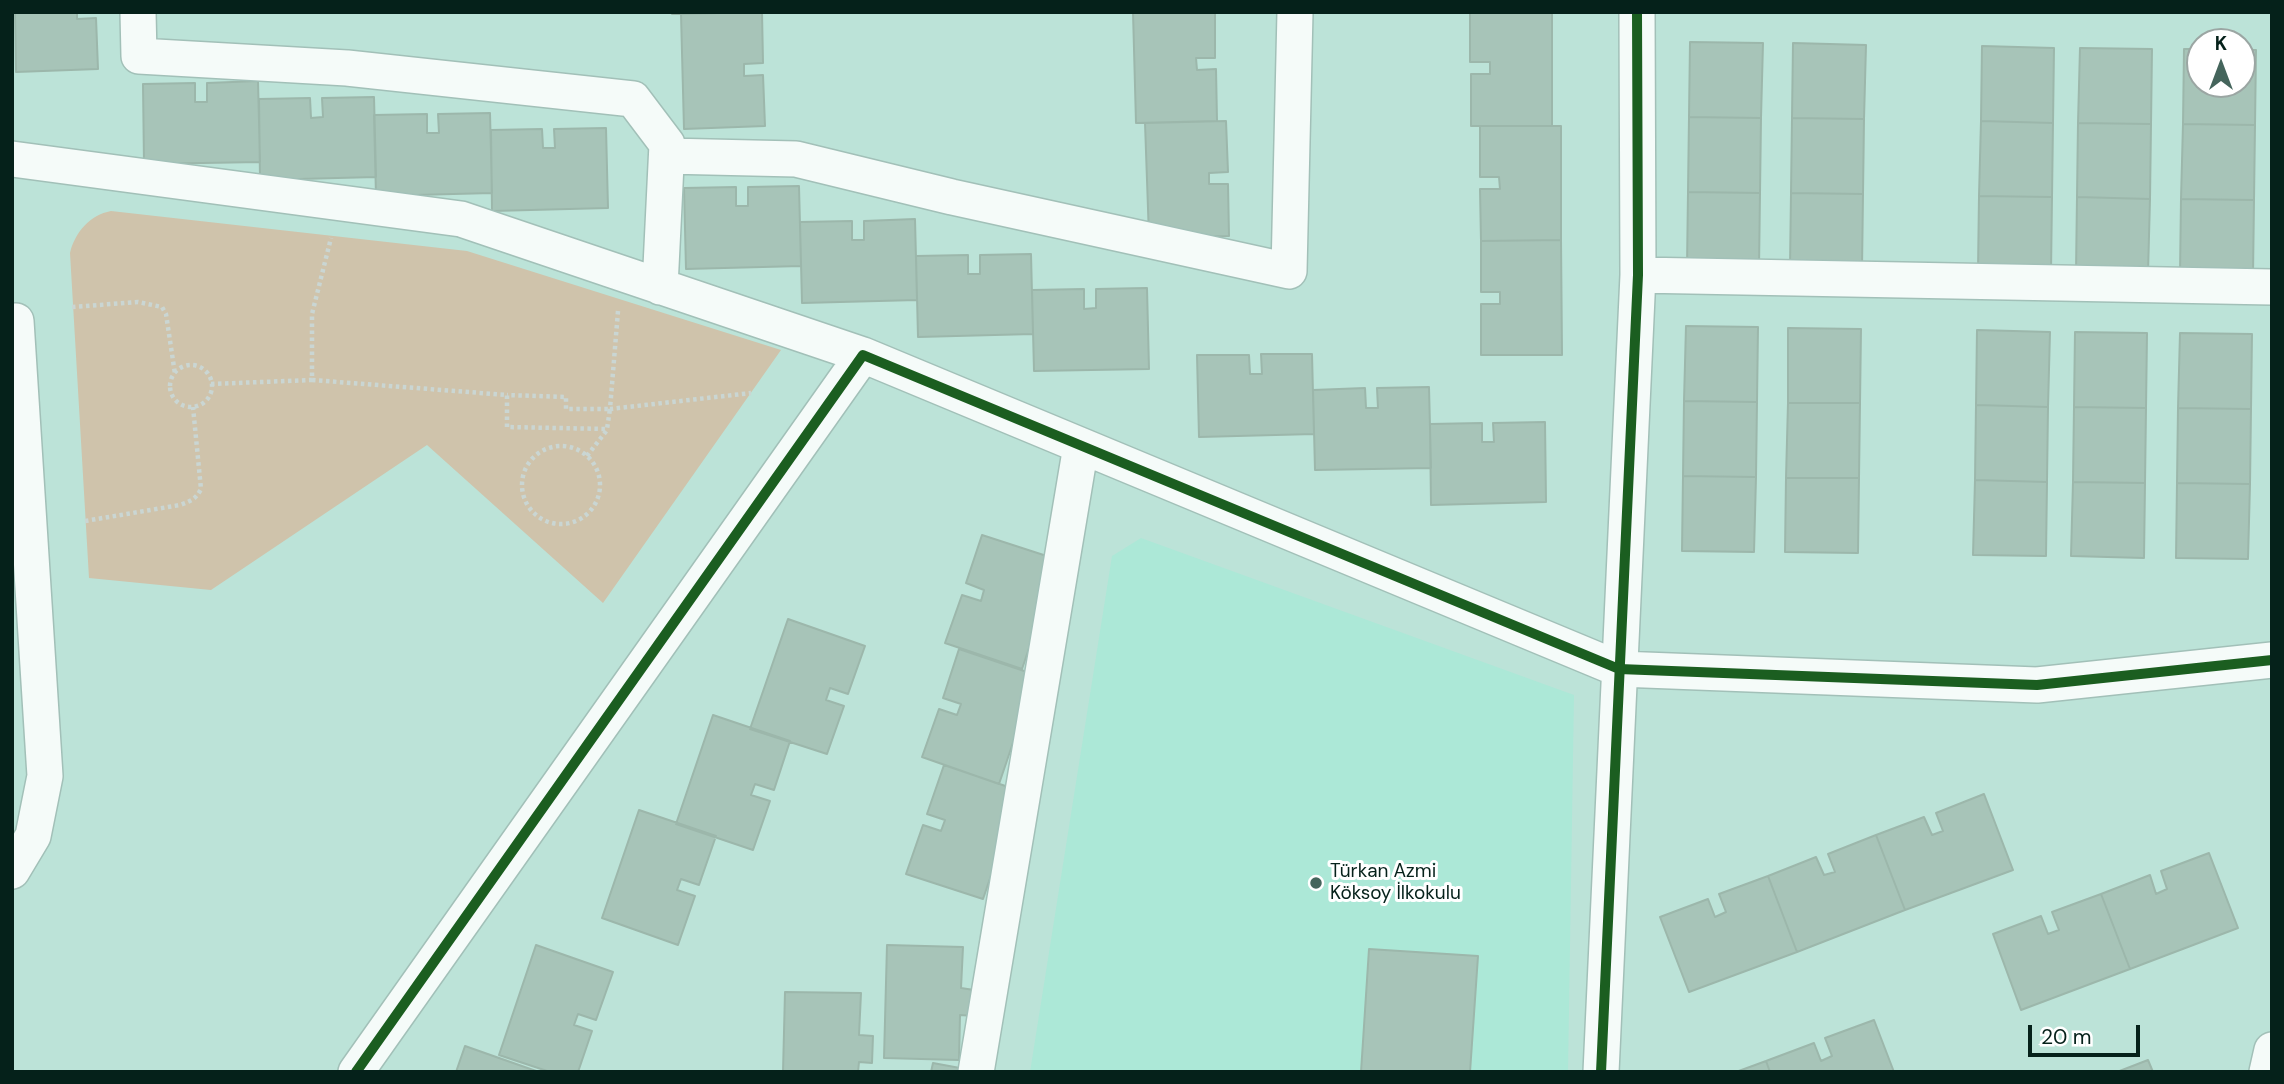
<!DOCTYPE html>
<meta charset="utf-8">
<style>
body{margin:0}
#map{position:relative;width:2284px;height:1084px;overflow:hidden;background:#bce3d8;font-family:"DM Sans",sans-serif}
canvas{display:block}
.frame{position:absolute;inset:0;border:14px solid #05211a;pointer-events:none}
.north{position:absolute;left:2186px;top:28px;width:70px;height:70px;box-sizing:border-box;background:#fff;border:2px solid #9ba6a3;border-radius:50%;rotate:0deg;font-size:19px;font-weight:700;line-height:28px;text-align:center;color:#05211a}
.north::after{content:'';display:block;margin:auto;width:24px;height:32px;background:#45655c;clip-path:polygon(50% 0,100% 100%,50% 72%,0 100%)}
.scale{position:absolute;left:2028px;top:1025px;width:112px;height:32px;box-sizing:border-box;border:4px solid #05211a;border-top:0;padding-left:9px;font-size:21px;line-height:24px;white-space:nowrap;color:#05211a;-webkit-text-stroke:5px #fff;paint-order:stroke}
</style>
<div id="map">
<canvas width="2284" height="1084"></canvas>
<div class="frame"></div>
<div class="north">K</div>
<div class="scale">20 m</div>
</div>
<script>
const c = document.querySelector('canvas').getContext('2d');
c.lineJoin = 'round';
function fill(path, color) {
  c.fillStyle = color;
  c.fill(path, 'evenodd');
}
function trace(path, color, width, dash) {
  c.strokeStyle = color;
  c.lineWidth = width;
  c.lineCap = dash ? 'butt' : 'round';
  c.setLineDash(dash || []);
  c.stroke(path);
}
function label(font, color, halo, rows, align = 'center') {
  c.font = font + ' "DM Sans",sans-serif';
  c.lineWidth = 6;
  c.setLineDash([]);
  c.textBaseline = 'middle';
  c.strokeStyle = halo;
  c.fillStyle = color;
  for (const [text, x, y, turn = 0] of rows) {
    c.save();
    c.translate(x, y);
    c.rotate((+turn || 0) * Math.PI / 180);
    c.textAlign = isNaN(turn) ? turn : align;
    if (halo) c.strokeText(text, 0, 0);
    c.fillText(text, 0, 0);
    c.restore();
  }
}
const built = new Path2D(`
 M 1141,538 L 1574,695 L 1568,1072 L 1030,1072 L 1112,556 Z`);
const green = new Path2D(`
 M 111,211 L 467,251 L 781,350 L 603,603 L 427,445 L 211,590 L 89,578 L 70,253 C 75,232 90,215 111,211 Z`);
const building = new Path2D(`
 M 15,12 L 77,12 L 77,19 L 96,18 L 98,69 L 16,72 Z
 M 672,12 L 745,12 L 681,14 L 672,14 Z
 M 762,12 L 763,63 L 744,64 L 744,76 L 763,75 L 765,126 L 684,129 L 681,14 Z
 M 1133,12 L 1215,12 L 1215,58 L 1196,58 L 1197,70 L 1216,69 L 1217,121 L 1136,123 Z
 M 1470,12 L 1552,12 L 1552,126 L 1471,126 L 1471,74 L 1490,74 L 1490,62 L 1470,62 Z
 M 1690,42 L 1763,43 L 1761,118 L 1689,117 Z
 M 1793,43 L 1866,45 L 1864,119 L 1792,118 Z
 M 1982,46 L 2054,48 L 2053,123 L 1981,121 Z
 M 2080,48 L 2152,49 L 2151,124 L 2078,123 Z
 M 2184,49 L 2200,49 L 2200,84 L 2242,84 L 2242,50 L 2256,50 L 2255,125 L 2183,124 Z
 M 258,81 L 260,162 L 144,164 L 143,84 L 195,83 L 195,102 L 207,102 L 207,83 Z
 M 374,97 L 376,177 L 260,180 L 259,99 L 310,98 L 311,118 L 323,117 L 322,98 Z
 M 490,113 L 492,193 L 376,196 L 374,115 L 427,114 L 427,133 L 439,133 L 438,114 Z
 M 1689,117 L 1761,118 L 1760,193 L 1688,192 Z
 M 1792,118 L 1864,119 L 1863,194 L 1791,193 Z
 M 1226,121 L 1228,172 L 1209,173 L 1209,184 L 1228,184 L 1229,236 L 1149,237 L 1145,123 Z
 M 1981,121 L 2053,123 L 2052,197 L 1979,196 Z
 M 2078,123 L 2151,124 L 2150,199 L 2077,197 Z
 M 2183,124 L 2255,125 L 2254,200 L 2181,199 Z
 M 1480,126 L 1561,126 L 1561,240 L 1481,241 L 1480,189 L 1500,189 L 1499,177 L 1480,177 Z
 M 606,128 L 608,208 L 492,211 L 491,130 L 542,129 L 543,148 L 555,148 L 554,129 Z
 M 799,186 L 801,266 L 686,269 L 684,188 L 736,187 L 736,206 L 748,206 L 748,187 Z
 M 1688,192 L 1760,193 L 1759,268 L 1687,267 Z
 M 1791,193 L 1863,194 L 1862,269 L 1790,268 Z
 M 1979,196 L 2052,197 L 2051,272 L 1978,271 Z
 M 2077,197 L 2150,199 L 2148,273 L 2076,272 Z
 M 2181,199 L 2254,200 L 2253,275 L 2180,274 Z
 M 915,219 L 917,300 L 802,303 L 800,222 L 852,221 L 852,240 L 864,240 L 864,221 Z
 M 1561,240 L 1562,355 L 1481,355 L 1481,304 L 1500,304 L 1500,292 L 1481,292 L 1481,241 Z
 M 1031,254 L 1033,334 L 918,337 L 916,256 L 968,255 L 968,274 L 980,274 L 980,255 Z
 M 1147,288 L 1149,369 L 1034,371 L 1032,290 L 1084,289 L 1084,309 L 1096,308 L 1096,289 Z
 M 1686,326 L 1758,327 L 1757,402 L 1684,401 Z
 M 1788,328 L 1861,329 L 1860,403 L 1788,403 Z
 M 1977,330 L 2050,332 L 2048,407 L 1976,405 Z
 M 2075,332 L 2147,333 L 2146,408 L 2074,407 Z
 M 2180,333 L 2252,334 L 2251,409 L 2178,408 Z
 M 1261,354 L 1312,354 L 1314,434 L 1199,437 L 1197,355 L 1249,355 L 1250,374 L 1262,374 Z
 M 1429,387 L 1431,468 L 1315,470 L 1313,390 L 1365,388 L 1366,408 L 1378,408 L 1377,388 Z
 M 1684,401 L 1757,402 L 1756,477 L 1683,476 Z
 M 1788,403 L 1860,403 L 1859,478 L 1786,478 Z
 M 1976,405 L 2048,407 L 2047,482 L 1975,480 Z
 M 2074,407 L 2146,408 L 2145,483 L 2073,482 Z
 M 2178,408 L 2251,409 L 2250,484 L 2177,483 Z
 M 1545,422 L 1546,502 L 1431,505 L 1430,424 L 1482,423 L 1482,442 L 1494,442 L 1493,423 Z
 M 1683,476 L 1756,477 L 1754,552 L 1682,551 Z
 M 1786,478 L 1859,478 L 1858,553 L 1785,552 Z
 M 1975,480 L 2047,482 L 2046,556 L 1973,555 Z
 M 2073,482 L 2145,483 L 2144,558 L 2071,556 Z
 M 2177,483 L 2250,484 L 2248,559 L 2176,558 Z
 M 982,535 L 1059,560 L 1022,669 L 945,643 L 962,595 L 981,601 L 984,590 L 966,583 Z
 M 788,619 L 865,646 L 848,694 L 830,688 L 826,700 L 844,706 L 827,754 L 750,729 Z
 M 959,649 L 1036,675 L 999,784 L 922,757 L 939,709 L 957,715 L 961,704 L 943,698 Z
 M 713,715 L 790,741 L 774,790 L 755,784 L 751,795 L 770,801 L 753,850 L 676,824 Z
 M 944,765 L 1020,791 L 983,899 L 906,874 L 923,825 L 941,831 L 945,820 L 927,814 Z
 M 1984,794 L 2013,870 L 1905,910 L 1876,835 L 1924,817 L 1932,835 L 1943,831 L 1936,813 Z
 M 639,810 L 716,836 L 699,885 L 681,879 L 677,890 L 695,896 L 678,945 L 602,918 Z
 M 1876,835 L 1905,910 L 1797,952 L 1768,876 L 1816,857 L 1824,875 L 1835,872 L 1828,854 Z
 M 2209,853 L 2238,928 L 2130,969 L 2101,894 L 2150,875 L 2156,894 L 2167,889 L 2161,871 Z
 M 1768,876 L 1797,952 L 1689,992 L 1660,917 L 1708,899 L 1715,917 L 1726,912 L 1719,894 Z
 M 2101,894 L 2130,969 L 2021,1010 L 1993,934 L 2041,916 L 2048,934 L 2059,930 L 2052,912 Z
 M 536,945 L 613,972 L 596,1020 L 578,1014 L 574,1025 L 592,1031 L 578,1072 L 550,1072 L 499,1055 Z
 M 887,945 L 963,947 L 961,988 L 974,990 L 974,1016 L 960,1015 L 959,1060 L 884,1058 Z
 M 1369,949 L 1478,956 L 1470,1072 L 1361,1072 Z
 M 785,992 L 861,993 L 859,1035 L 873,1036 L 872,1063 L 859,1062 L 858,1072 L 783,1072 Z
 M 1874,1020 L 1894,1072 L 1770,1072 L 1766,1061 L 1814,1043 L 1821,1061 L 1832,1056 L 1825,1038 Z
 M 465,1046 L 499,1058 L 539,1072 L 456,1072 Z
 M 2148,1060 L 2153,1072 L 2117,1072 Z
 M 1766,1061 L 1770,1072 L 1736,1072 Z
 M 933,1063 L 976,1071 L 976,1072 L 931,1072 Z`);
const path = new Path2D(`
 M 72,307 L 138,302 L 162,307 L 166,314 L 175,374
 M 618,311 L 610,409 L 751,393
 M170 386a21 21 0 1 1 42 0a21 21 0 1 1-42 0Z
 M 312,380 L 507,395 L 507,427 L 607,429 L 610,409 L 566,409 L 566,397 L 507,395
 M 211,384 L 312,380 L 312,314 L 331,238
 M522 485a39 39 0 1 1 78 0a39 39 0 1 1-78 0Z
 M 587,456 L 607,430
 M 85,521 L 180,505 C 191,501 196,499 201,489 L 193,407`);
const minor = new Path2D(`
 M 138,12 L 139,56 L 347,68 L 633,99 L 667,144 L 660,287
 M 667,156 L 796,159 L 952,197 L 1289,271 L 1295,12
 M 12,159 L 461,219 L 863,355
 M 1638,275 L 2272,287
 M 12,871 L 33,836 L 45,776 L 16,321
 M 356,1072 L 863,355 L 1619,669 L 2037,685 L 2272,660
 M 976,1072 L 1081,446
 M 1601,1072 L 1638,275 L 1637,12
 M 2267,1072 L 2272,1050`);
const cycleway = new Path2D(`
 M 356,1072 L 863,355 L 1619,669 L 2037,685 L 2272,660
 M 1601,1072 L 1638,275 L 1637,12`);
const markers = [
 [1316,883,7,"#45655c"]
];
const poiNames = [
 ["Türkan Azmi",1330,872],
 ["Köksoy İlkokulu",1330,894]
];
fill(built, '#ace8d7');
fill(green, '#cfc3ab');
fill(building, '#a7c4b8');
trace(building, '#9cb7ab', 2);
trace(minor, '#a2c0b8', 38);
trace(path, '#cad6d3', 4.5, [3.5, 3.5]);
trace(minor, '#f5fbf9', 35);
trace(cycleway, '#1b5e20', 10);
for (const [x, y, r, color] of markers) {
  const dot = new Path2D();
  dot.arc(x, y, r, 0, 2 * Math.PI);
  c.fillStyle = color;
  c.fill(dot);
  trace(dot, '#fff', 2.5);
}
label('19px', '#05211a', '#fff', poiNames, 'left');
</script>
